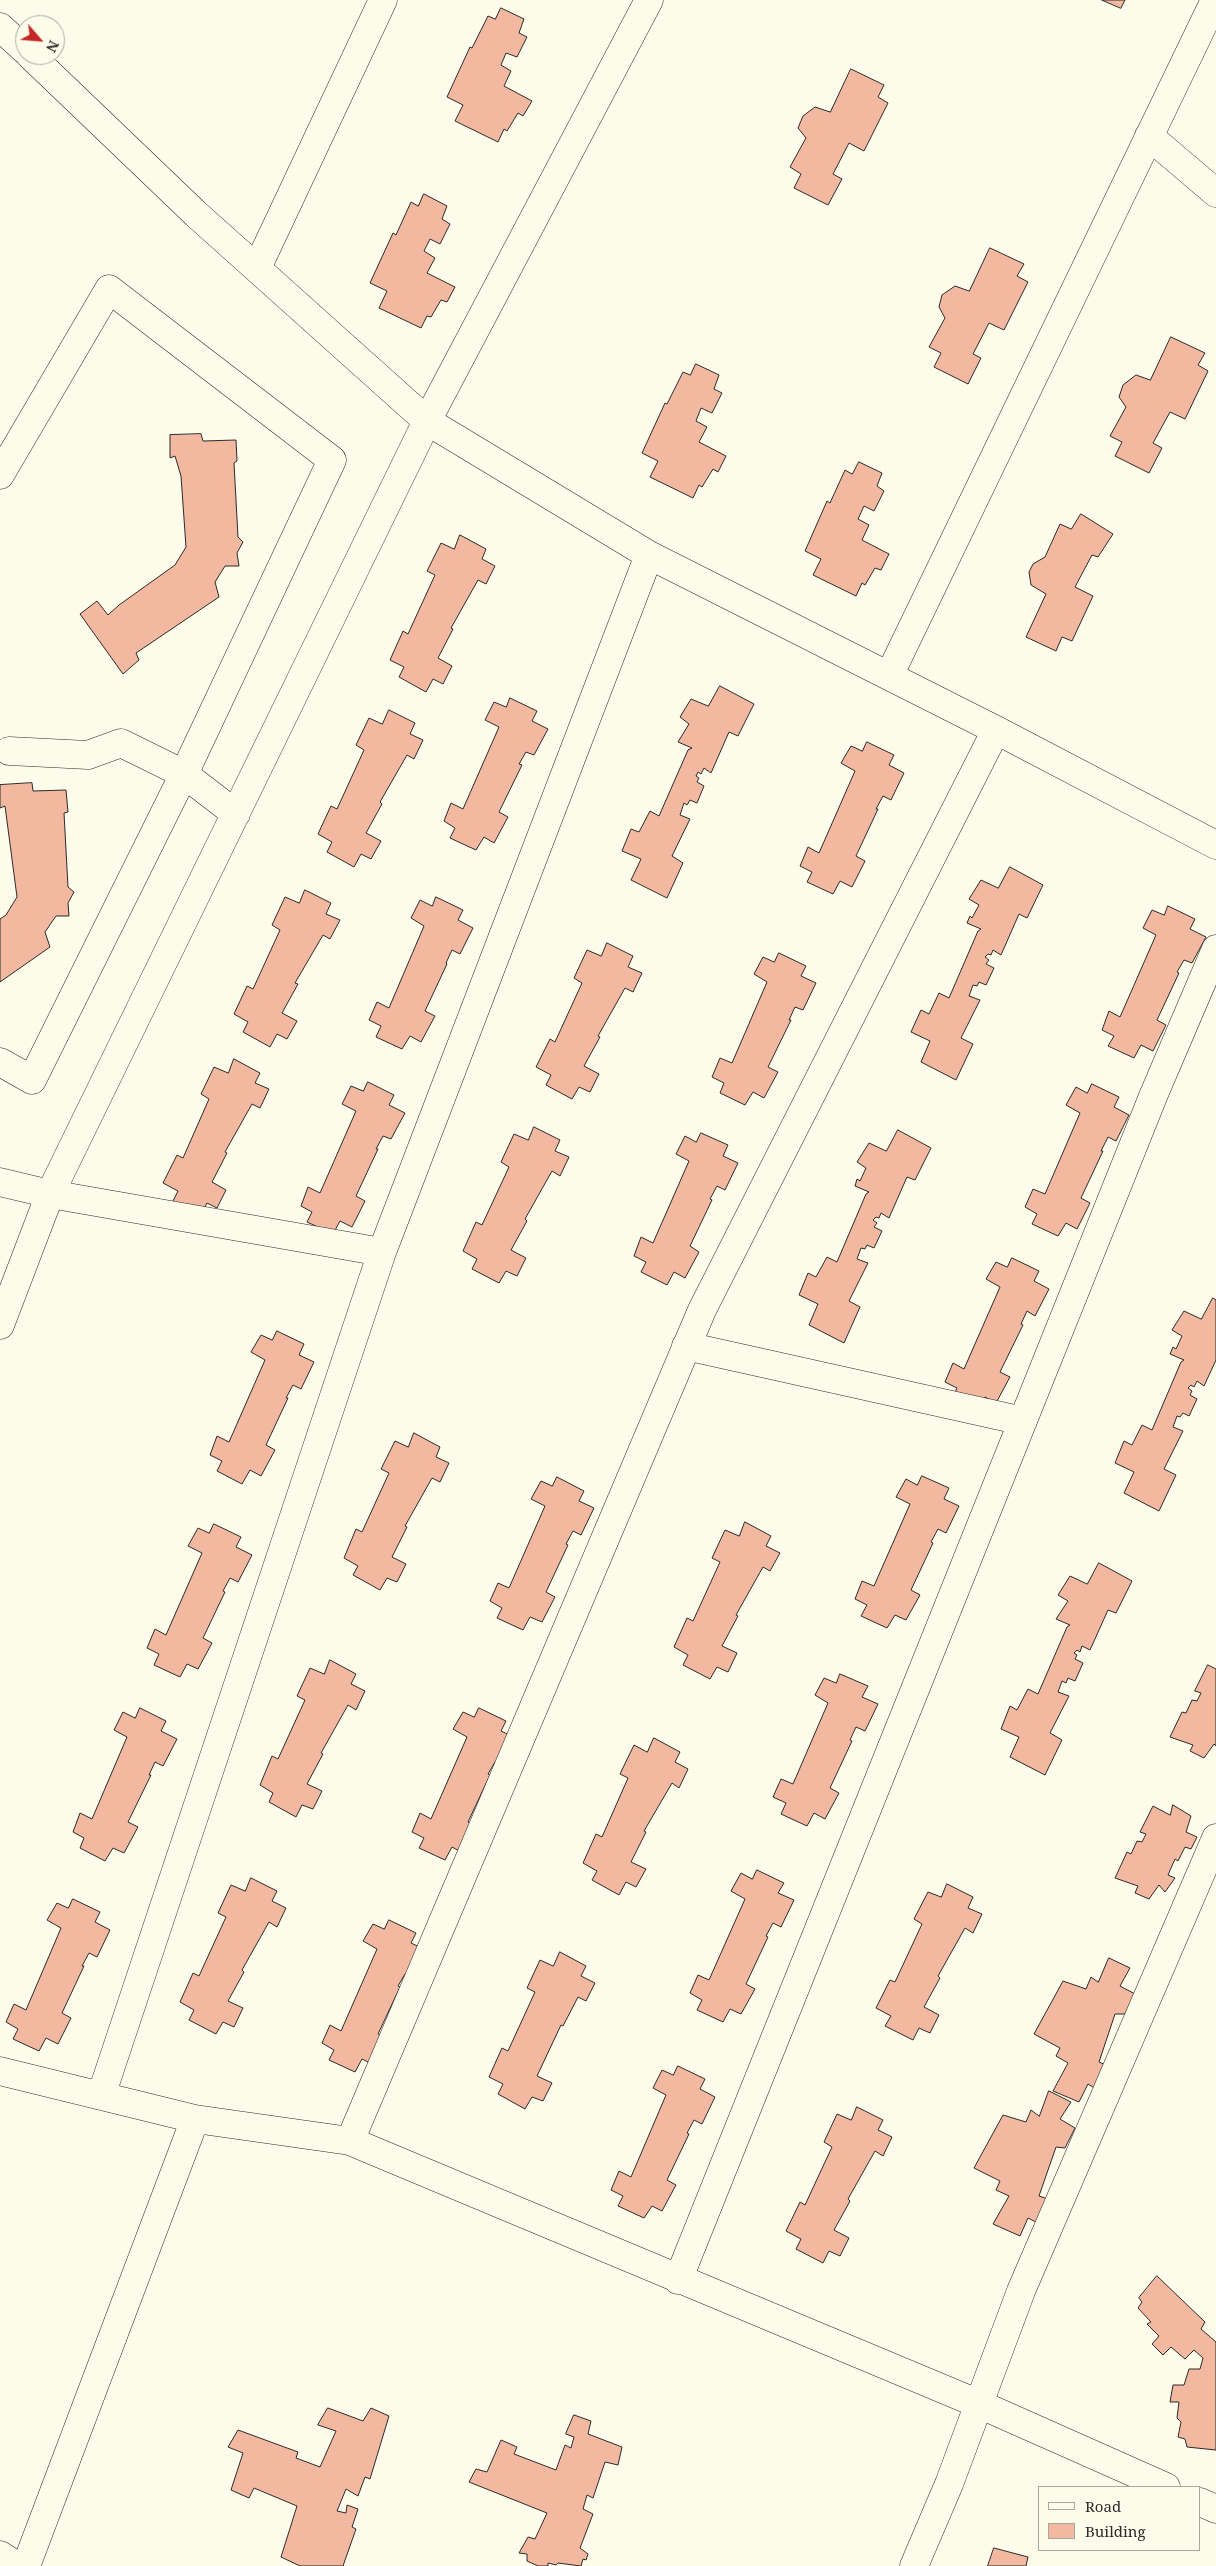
<!DOCTYPE html>
<style>
body{margin:0}
#map{position:relative;width:1216px;height:2566px;overflow:hidden;background:#fdfbea;font-family:"Noto Serif",serif}
canvas{display:block}
.legend{position:absolute;left:1038px;top:2486px;width:162px;height:65px;box-sizing:border-box;background:#fdfbea;border:1px solid #a9a89e;margin:0;padding:6px 9px;list-style:none;font-size:15px;color:#2b2b2b}
.legend li{display:flex;align-items:center;gap:10px;height:25px}
.legend b{width:25px;border:1px solid #a9a89e}
.north{position:absolute;left:15px;top:15px;width:50px;height:50px;box-sizing:border-box;background:#fdfbea;border:1px solid #a9a89e;border-radius:50%;rotate:117deg;font-size:14px;font-weight:700;line-height:20px;text-align:center;color:#2b2b2b}
.north::after{content:'';display:block;margin:auto;width:18px;height:22px;background:#c62828;clip-path:polygon(50% 0,100% 100%,50% 72%,0 100%)}
</style>
<div id="map">
<canvas width="1216" height="2566"></canvas>
<ul class="legend">
<li><b style="height:6px;background:#fdfbea"></b>Road</li>
<li><b style="height:14px;background:#f2b8a0"></b>Building</li>
</ul>
<div class="north">N</div>
</div>
<script>
const c = document.querySelector('canvas').getContext('2d');
c.lineJoin = 'round';
function fill(path, color) {
  c.fillStyle = color;
  c.fill(path, 'evenodd');
}
function trace(path, color, width, dash) {
  c.strokeStyle = color;
  c.lineWidth = width;
  c.lineCap = dash ? 'butt' : 'round';
  c.setLineDash(dash || []);
  c.stroke(path);
}
const building = new Path2D(`
 M 1102,0 L 1125,0 L 1121,8 Z
 M 501,8 L 524,19 L 519,33 L 527,37 L 517,57 L 506,53 L 501,65 L 511,71 L 504,86 L 532,101 L 523,116 L 518,113 L 507,131 L 504,129 L 498,142 L 455,121 L 463,105 L 447,97 L 470,47 L 472,48 L 488,16 L 495,19 Z
 M 851,69 L 884,85 L 878,97 L 888,103 L 864,151 L 849,143 L 833,174 L 842,179 L 828,205 L 794,188 L 801,174 L 790,167 L 806,138 L 798,128 L 803,116 L 815,107 L 830,112 Z
 M 424,194 L 447,206 L 442,219 L 450,224 L 440,244 L 430,239 L 424,251 L 435,258 L 427,273 L 455,287 L 447,302 L 441,300 L 431,317 L 427,316 L 421,328 L 379,308 L 387,291 L 370,283 L 393,233 L 396,235 L 411,202 L 418,206 Z
 M 990,248 L 1024,264 L 1017,276 L 1028,282 L 1004,330 L 989,323 L 973,354 L 981,358 L 968,384 L 934,367 L 941,353 L 929,347 L 945,318 L 939,307 L 942,295 L 955,286 L 969,291 Z
 M 1171,337 L 1205,353 L 1198,365 L 1208,371 L 1185,419 L 1170,412 L 1153,443 L 1162,448 L 1149,473 L 1115,456 L 1122,442 L 1110,436 L 1126,407 L 1119,397 L 1123,385 L 1136,375 L 1150,380 Z
 M 696,364 L 719,375 L 714,389 L 722,393 L 712,413 L 701,408 L 696,421 L 707,427 L 699,442 L 726,456 L 718,472 L 713,469 L 702,487 L 699,485 L 693,498 L 650,477 L 658,461 L 642,453 L 665,403 L 667,404 L 683,372 L 690,375 Z
 M 201,434 L 203,441 L 236,440 L 237,461 L 234,463 L 238,537 L 243,542 L 237,553 L 239,566 L 225,566 L 215,582 L 219,597 L 136,653 L 139,660 L 123,674 L 80,614 L 97,601 L 108,615 L 119,605 L 175,565 L 186,547 L 181,476 L 175,456 L 170,458 L 170,435 Z
 M 859,462 L 882,473 L 877,486 L 884,491 L 874,511 L 864,506 L 858,519 L 869,525 L 862,540 L 889,554 L 881,570 L 875,568 L 865,585 L 862,583 L 856,596 L 813,575 L 821,559 L 805,551 L 827,501 L 830,503 L 845,470 L 852,474 Z
 M 1081,514 L 1113,534 L 1098,557 L 1092,555 L 1075,587 L 1093,596 L 1072,641 L 1062,637 L 1056,651 L 1026,637 L 1046,594 L 1031,585 L 1029,572 L 1033,564 L 1045,557 L 1060,524 L 1071,529 Z
 M 460,535 L 486,549 L 482,559 L 495,566 L 486,584 L 478,580 L 451,628 L 453,629 L 438,658 L 452,666 L 443,684 L 433,679 L 426,692 L 399,677 L 404,667 L 390,660 L 403,631 L 408,634 L 435,575 L 427,571 L 441,543 L 454,549 Z
 M 720,686 L 754,704 L 738,736 L 729,732 L 711,773 L 704,768 L 701,774 L 698,772 L 696,776 L 699,778 L 697,782 L 704,786 L 697,803 L 690,800 L 687,805 L 684,803 L 680,815 L 690,819 L 672,856 L 683,863 L 667,898 L 631,880 L 641,859 L 622,851 L 631,829 L 639,832 L 650,811 L 659,816 L 688,750 L 692,748 L 678,742 L 689,724 L 680,717 L 691,699 L 708,706 Z
 M 510,698 L 537,711 L 532,721 L 548,729 L 534,755 L 526,752 L 519,764 L 522,765 L 499,812 L 508,817 L 494,843 L 484,837 L 476,850 L 450,838 L 455,828 L 444,821 L 451,803 L 463,809 L 499,727 L 485,720 L 494,702 L 506,707 Z
 M 389,710 L 415,723 L 410,734 L 423,740 L 414,759 L 407,755 L 380,802 L 382,804 L 366,833 L 381,841 L 371,859 L 361,854 L 354,867 L 327,852 L 332,842 L 318,834 L 331,806 L 337,809 L 364,750 L 356,745 L 369,718 L 382,724 Z
 M 867,742 L 894,755 L 889,765 L 904,773 L 891,800 L 883,796 L 876,809 L 878,809 L 856,856 L 865,861 L 852,887 L 840,881 L 833,894 L 807,882 L 812,872 L 800,866 L 808,847 L 819,853 L 855,771 L 841,763 L 851,746 L 862,751 Z
 M 32,783 L 33,791 L 66,790 L 68,812 L 64,813 L 68,887 L 74,892 L 68,903 L 69,916 L 56,916 L 45,932 L 50,947 L 0,982 L 0,919 L 6,915 L 17,897 L 5,806 L 0,808 L 0,785 Z
 M 1010,867 L 1043,885 L 1027,918 L 1019,914 L 1001,955 L 993,950 L 991,955 L 988,954 L 985,957 L 989,960 L 986,964 L 994,968 L 986,985 L 979,982 L 977,986 L 973,985 L 969,996 L 980,1000 L 961,1038 L 973,1044 L 956,1080 L 921,1062 L 930,1041 L 911,1032 L 921,1010 L 929,1014 L 939,993 L 949,998 L 978,931 L 981,929 L 967,923 L 970,916 L 972,918 L 979,905 L 969,899 L 981,880 L 998,888 Z
 M 305,890 L 331,903 L 326,914 L 340,920 L 330,939 L 323,935 L 295,983 L 298,984 L 282,1013 L 297,1021 L 287,1039 L 277,1034 L 270,1047 L 243,1032 L 248,1022 L 234,1014 L 247,986 L 253,989 L 280,930 L 272,925 L 285,897 L 299,903 Z
 M 436,897 L 463,910 L 458,920 L 473,928 L 460,954 L 452,950 L 446,963 L 447,964 L 425,1011 L 435,1016 L 421,1042 L 410,1036 L 402,1049 L 376,1037 L 381,1026 L 369,1020 L 377,1002 L 389,1008 L 424,926 L 411,918 L 420,900 L 432,906 Z
 M 1168,906 L 1195,919 L 1190,929 L 1206,937 L 1192,963 L 1184,960 L 1177,972 L 1179,973 L 1157,1020 L 1166,1025 L 1153,1051 L 1141,1045 L 1134,1058 L 1108,1046 L 1114,1036 L 1102,1030 L 1109,1011 L 1120,1017 L 1156,935 L 1143,928 L 1152,910 L 1164,915 Z
 M 607,943 L 633,956 L 628,967 L 642,973 L 633,992 L 625,988 L 598,1036 L 600,1037 L 584,1066 L 599,1074 L 590,1092 L 579,1087 L 572,1099 L 546,1085 L 551,1075 L 536,1067 L 550,1039 L 555,1042 L 582,983 L 574,978 L 587,950 L 601,956 Z
 M 779,953 L 806,966 L 801,976 L 816,983 L 803,1010 L 795,1007 L 789,1020 L 791,1020 L 768,1067 L 778,1072 L 764,1098 L 753,1092 L 745,1105 L 720,1093 L 724,1083 L 712,1077 L 720,1058 L 732,1063 L 767,982 L 754,974 L 763,957 L 774,962 Z
 M 234,1059 L 260,1073 L 255,1083 L 269,1089 L 260,1108 L 252,1104 L 225,1152 L 227,1153 L 212,1182 L 226,1190 L 217,1208 L 207,1203 L 200,1216 L 173,1201 L 178,1191 L 163,1183 L 177,1155 L 183,1158 L 209,1099 L 201,1094 L 214,1067 L 228,1073 Z
 M 368,1082 L 394,1095 L 389,1105 L 405,1113 L 391,1139 L 383,1136 L 376,1149 L 378,1149 L 356,1196 L 365,1201 L 352,1227 L 340,1221 L 333,1234 L 307,1222 L 312,1212 L 301,1206 L 308,1187 L 320,1193 L 356,1111 L 342,1104 L 351,1086 L 363,1091 Z
 M 1092,1084 L 1119,1097 L 1114,1107 L 1129,1115 L 1116,1141 L 1108,1137 L 1101,1151 L 1103,1151 L 1081,1198 L 1090,1203 L 1077,1229 L 1066,1223 L 1058,1236 L 1032,1224 L 1037,1214 L 1025,1207 L 1033,1189 L 1045,1194 L 1080,1113 L 1066,1105 L 1076,1087 L 1087,1093 Z
 M 534,1127 L 560,1140 L 555,1151 L 569,1157 L 560,1176 L 552,1171 L 525,1219 L 527,1221 L 511,1250 L 526,1258 L 517,1276 L 506,1271 L 499,1283 L 472,1269 L 477,1259 L 463,1251 L 476,1222 L 482,1225 L 509,1167 L 501,1162 L 514,1134 L 528,1140 Z
 M 898,1130 L 931,1148 L 915,1180 L 907,1177 L 889,1218 L 881,1213 L 879,1218 L 876,1217 L 873,1220 L 877,1223 L 874,1227 L 882,1231 L 874,1248 L 867,1245 L 865,1249 L 861,1248 L 857,1259 L 868,1263 L 849,1301 L 860,1307 L 844,1343 L 809,1325 L 818,1304 L 799,1295 L 808,1273 L 816,1277 L 827,1257 L 837,1262 L 866,1194 L 869,1192 L 855,1186 L 857,1179 L 860,1181 L 866,1168 L 857,1162 L 869,1143 L 886,1151 Z
 M 701,1133 L 728,1145 L 723,1156 L 738,1163 L 725,1190 L 717,1186 L 710,1199 L 712,1200 L 690,1246 L 699,1252 L 685,1278 L 674,1272 L 667,1285 L 641,1272 L 646,1262 L 634,1256 L 641,1237 L 653,1243 L 689,1161 L 676,1154 L 685,1136 L 696,1142 Z
 M 1012,1258 L 1039,1271 L 1034,1281 L 1049,1289 L 1035,1316 L 1027,1311 L 1021,1324 L 1023,1325 L 1000,1372 L 1010,1377 L 996,1403 L 985,1397 L 977,1410 L 952,1398 L 957,1388 L 945,1382 L 953,1363 L 964,1369 L 1000,1287 L 986,1279 L 996,1262 L 1007,1267 Z
 M 1213,1298 L 1216,1300 L 1216,1360 L 1204,1386 L 1197,1381 L 1194,1387 L 1191,1385 L 1188,1388 L 1192,1391 L 1190,1395 L 1197,1399 L 1189,1416 L 1183,1413 L 1180,1417 L 1177,1416 L 1173,1427 L 1183,1431 L 1164,1469 L 1176,1475 L 1159,1511 L 1124,1493 L 1134,1472 L 1115,1463 L 1124,1441 L 1132,1445 L 1142,1425 L 1152,1430 L 1181,1362 L 1184,1360 L 1170,1354 L 1173,1347 L 1176,1349 L 1182,1336 L 1172,1330 L 1184,1311 L 1201,1319 Z
 M 277,1331 L 304,1344 L 299,1355 L 314,1362 L 301,1389 L 293,1385 L 286,1398 L 288,1398 L 266,1445 L 275,1450 L 261,1476 L 250,1470 L 242,1484 L 217,1471 L 222,1461 L 210,1455 L 217,1436 L 229,1442 L 265,1360 L 251,1352 L 261,1335 L 272,1340 Z
 M 414,1433 L 440,1447 L 436,1457 L 449,1463 L 440,1482 L 432,1478 L 405,1526 L 407,1527 L 392,1557 L 406,1564 L 397,1582 L 387,1578 L 380,1590 L 353,1575 L 358,1566 L 344,1558 L 356,1529 L 362,1532 L 389,1473 L 381,1469 L 395,1441 L 408,1447 Z
 M 922,1476 L 949,1488 L 944,1499 L 959,1506 L 946,1533 L 938,1529 L 931,1542 L 933,1543 L 911,1590 L 920,1595 L 906,1620 L 895,1615 L 887,1628 L 861,1616 L 867,1605 L 855,1599 L 862,1581 L 874,1586 L 910,1504 L 896,1497 L 906,1479 L 917,1485 Z
 M 557,1477 L 584,1491 L 579,1501 L 594,1508 L 581,1535 L 573,1531 L 566,1544 L 568,1545 L 546,1592 L 555,1597 L 542,1622 L 530,1617 L 523,1630 L 497,1618 L 502,1608 L 490,1601 L 498,1583 L 509,1588 L 545,1506 L 531,1499 L 541,1481 L 552,1486 Z
 M 745,1522 L 771,1536 L 766,1546 L 780,1553 L 770,1571 L 763,1567 L 736,1615 L 738,1616 L 722,1646 L 737,1653 L 728,1672 L 717,1667 L 710,1679 L 683,1665 L 688,1655 L 674,1647 L 687,1618 L 693,1621 L 720,1562 L 712,1558 L 725,1530 L 739,1536 Z
 M 214,1524 L 241,1537 L 236,1547 L 252,1555 L 238,1582 L 230,1578 L 223,1591 L 225,1592 L 203,1638 L 212,1643 L 198,1669 L 187,1664 L 180,1677 L 154,1665 L 159,1654 L 147,1648 L 155,1629 L 166,1635 L 202,1553 L 188,1546 L 198,1528 L 209,1533 Z
 M 1099,1563 L 1132,1581 L 1116,1613 L 1108,1610 L 1090,1650 L 1082,1646 L 1080,1652 L 1077,1650 L 1074,1653 L 1077,1655 L 1075,1659 L 1083,1663 L 1075,1681 L 1068,1678 L 1066,1683 L 1062,1681 L 1058,1692 L 1069,1696 L 1050,1733 L 1062,1740 L 1045,1775 L 1010,1757 L 1019,1737 L 1001,1729 L 1010,1706 L 1017,1710 L 1028,1689 L 1038,1694 L 1067,1627 L 1070,1625 L 1056,1619 L 1068,1601 L 1058,1595 L 1070,1576 L 1087,1584 Z
 M 330,1660 L 356,1674 L 351,1684 L 365,1691 L 356,1710 L 348,1705 L 321,1753 L 323,1754 L 307,1784 L 322,1791 L 313,1809 L 302,1805 L 296,1817 L 269,1802 L 273,1793 L 260,1785 L 272,1756 L 278,1759 L 305,1700 L 297,1696 L 310,1668 L 324,1674 Z
 M 1208,1665 L 1216,1669 L 1216,1746 L 1214,1744 L 1204,1758 L 1190,1751 L 1193,1745 L 1170,1737 L 1182,1712 L 1186,1713 L 1192,1700 L 1197,1701 L 1201,1693 L 1195,1691 Z
 M 840,1674 L 868,1686 L 862,1697 L 878,1704 L 865,1731 L 856,1727 L 850,1740 L 852,1741 L 830,1788 L 839,1793 L 825,1819 L 814,1813 L 807,1826 L 781,1814 L 786,1803 L 773,1797 L 781,1779 L 793,1784 L 828,1703 L 815,1695 L 824,1678 L 836,1683 Z
 M 140,1708 L 166,1721 L 161,1731 L 177,1739 L 163,1766 L 155,1762 L 149,1775 L 151,1775 L 128,1822 L 138,1827 L 124,1853 L 113,1848 L 105,1861 L 80,1848 L 84,1838 L 73,1832 L 80,1813 L 92,1819 L 127,1737 L 114,1730 L 123,1712 L 135,1718 Z
 M 479,1708 L 506,1721 L 501,1731 L 516,1738 L 503,1765 L 495,1762 L 488,1774 L 490,1775 L 468,1822 L 477,1827 L 463,1853 L 452,1847 L 445,1860 L 419,1848 L 424,1838 L 412,1832 L 420,1813 L 431,1819 L 467,1737 L 453,1729 L 463,1712 L 474,1717 Z
 M 654,1738 L 680,1752 L 675,1762 L 688,1769 L 679,1788 L 672,1783 L 644,1831 L 646,1832 L 631,1862 L 646,1869 L 636,1887 L 626,1882 L 619,1895 L 592,1880 L 597,1871 L 583,1863 L 596,1834 L 602,1837 L 628,1778 L 620,1774 L 634,1745 L 647,1752 Z
 M 1173,1805 L 1191,1816 L 1186,1832 L 1197,1837 L 1191,1849 L 1185,1847 L 1178,1861 L 1175,1859 L 1168,1875 L 1175,1878 L 1165,1892 L 1159,1885 L 1149,1899 L 1135,1893 L 1138,1886 L 1115,1878 L 1127,1852 L 1131,1854 L 1137,1841 L 1142,1842 L 1146,1834 L 1140,1832 L 1153,1806 L 1170,1815 Z
 M 757,1870 L 784,1883 L 778,1893 L 794,1900 L 781,1927 L 773,1923 L 766,1936 L 768,1937 L 746,1984 L 755,1989 L 741,2014 L 730,2009 L 723,2022 L 697,2010 L 702,2000 L 690,1993 L 698,1975 L 709,1980 L 745,1899 L 731,1891 L 741,1873 L 752,1879 Z
 M 251,1878 L 277,1891 L 272,1901 L 286,1908 L 277,1927 L 269,1922 L 242,1970 L 244,1972 L 228,2001 L 243,2008 L 234,2027 L 223,2022 L 216,2034 L 189,2020 L 194,2010 L 180,2002 L 193,1973 L 199,1976 L 226,1917 L 218,1913 L 231,1885 L 245,1891 Z
 M 947,1884 L 973,1897 L 968,1908 L 982,1914 L 973,1933 L 965,1928 L 938,1976 L 940,1978 L 924,2007 L 939,2015 L 930,2033 L 919,2028 L 913,2040 L 885,2026 L 891,2016 L 876,2008 L 890,1980 L 895,1982 L 922,1924 L 914,1919 L 928,1892 L 941,1897 Z
 M 73,1899 L 100,1912 L 95,1922 L 110,1930 L 97,1957 L 89,1953 L 82,1966 L 84,1966 L 62,2013 L 71,2018 L 58,2044 L 46,2038 L 39,2051 L 13,2039 L 18,2029 L 6,2022 L 14,2004 L 26,2010 L 61,1928 L 47,1920 L 57,1903 L 68,1908 Z
 M 389,1920 L 416,1933 L 411,1943 L 426,1950 L 413,1977 L 405,1974 L 398,1986 L 400,1987 L 378,2034 L 387,2039 L 374,2065 L 362,2059 L 355,2072 L 329,2060 L 334,2050 L 322,2043 L 330,2025 L 341,2031 L 377,1949 L 363,1941 L 373,1924 L 384,1929 Z
 M 560,1952 L 586,1966 L 581,1976 L 595,1983 L 586,2001 L 578,1997 L 563,2026 L 561,2025 L 537,2076 L 552,2083 L 543,2101 L 532,2097 L 525,2109 L 498,2094 L 503,2084 L 489,2077 L 502,2048 L 508,2051 L 535,1992 L 527,1988 L 540,1960 L 553,1966 Z
 M 1109,1958 L 1130,1968 L 1120,1986 L 1135,1994 L 1125,2014 L 1115,2014 L 1099,2062 L 1108,2066 L 1096,2089 L 1088,2084 L 1079,2102 L 1053,2091 L 1068,2063 L 1056,2056 L 1060,2048 L 1034,2034 L 1063,1981 L 1086,1989 L 1091,1977 L 1098,1982 Z
 M 678,2066 L 705,2079 L 700,2089 L 715,2097 L 702,2124 L 694,2120 L 687,2133 L 689,2134 L 667,2180 L 676,2185 L 662,2211 L 652,2206 L 644,2218 L 618,2206 L 623,2196 L 611,2190 L 619,2171 L 631,2177 L 666,2095 L 653,2088 L 662,2070 L 673,2075 Z
 M 1049,2091 L 1071,2102 L 1060,2119 L 1075,2128 L 1065,2148 L 1056,2147 L 1039,2196 L 1048,2199 L 1036,2222 L 1028,2218 L 1020,2236 L 993,2224 L 1009,2196 L 996,2190 L 1000,2181 L 974,2168 L 1003,2115 L 1026,2122 L 1031,2110 L 1039,2116 Z
 M 857,2107 L 883,2120 L 878,2130 L 892,2137 L 883,2156 L 875,2151 L 848,2199 L 850,2201 L 834,2230 L 849,2238 L 840,2256 L 829,2251 L 823,2263 L 796,2249 L 801,2239 L 786,2231 L 800,2202 L 805,2205 L 832,2147 L 824,2142 L 837,2114 L 851,2120 Z
 M 1157,2276 L 1205,2322 L 1201,2329 L 1216,2342 L 1216,2450 L 1187,2447 L 1185,2439 L 1178,2437 L 1181,2422 L 1177,2418 L 1179,2402 L 1170,2402 L 1173,2385 L 1184,2385 L 1189,2369 L 1200,2369 L 1203,2358 L 1194,2350 L 1185,2359 L 1171,2347 L 1163,2355 L 1152,2344 L 1159,2336 L 1147,2324 L 1151,2322 L 1138,2308 L 1142,2302 L 1139,2298 Z
 M 328,2408 L 363,2421 L 371,2408 L 389,2416 L 370,2479 L 365,2477 L 358,2496 L 346,2489 L 337,2511 L 346,2513 L 347,2505 L 358,2509 L 352,2527 L 356,2529 L 343,2566 L 300,2566 L 281,2557 L 297,2506 L 254,2488 L 249,2498 L 231,2490 L 243,2453 L 228,2447 L 238,2430 L 298,2452 L 296,2458 L 320,2467 L 336,2431 L 318,2425 Z
 M 574,2415 L 591,2421 L 588,2434 L 622,2447 L 618,2465 L 605,2462 L 593,2498 L 587,2495 L 583,2509 L 593,2514 L 580,2548 L 588,2554 L 586,2560 L 583,2559 L 581,2566 L 558,2563 L 556,2565 L 548,2563 L 548,2566 L 538,2566 L 527,2561 L 527,2554 L 519,2553 L 528,2537 L 535,2539 L 547,2513 L 469,2482 L 476,2469 L 487,2472 L 501,2440 L 517,2447 L 514,2454 L 556,2470 L 565,2445 L 571,2448 L 574,2437 L 566,2434 Z
 M 994,2548 L 1028,2557 L 1026,2566 L 988,2566 Z`);
const minor = new Path2D(`
 M 0,27 L 25,50
 M 30,55 L 196,214 L 427,421 L 649,555
 M 1149,136 L 1216,193
 M 257,268 L 383,0
 M 0,475 L 109,289 L 332,460 L 184,774 L 32,1080 L 0,1062
 M 889,676 L 1215,0
 M 9,751 L 88,755 L 121,743 L 184,774 L 236,814
 M 0,1182 L 50,1194 L 382,1252
 M 0,1325 L 50,1194 L 427,421 L 649,0
 M 686,1346 L 1023,1421
 M 0,2071 L 195,2119 L 350,2141 L 979,2404 L 1166,2487
 M 101,2096 L 382,1252 L 649,555 L 996,730 L 1216,845
 M 350,2141 L 702,1310 L 996,730
 M 678,2280 L 1154,1094 L 1216,949
 M 1200,2502 L 1216,2509
 M 0,2555 L 17,2566
 M 26,2566 L 195,2119
 M 914,2566 L 949,2484 L 1021,2291 L 1216,1838`);
fill(building, '#f2b8a0');
trace(building, '#2b2b2b', 1);
trace(minor, '#2b2b2b', 29);
trace(minor, '#fdfbea', 28);
</script>
